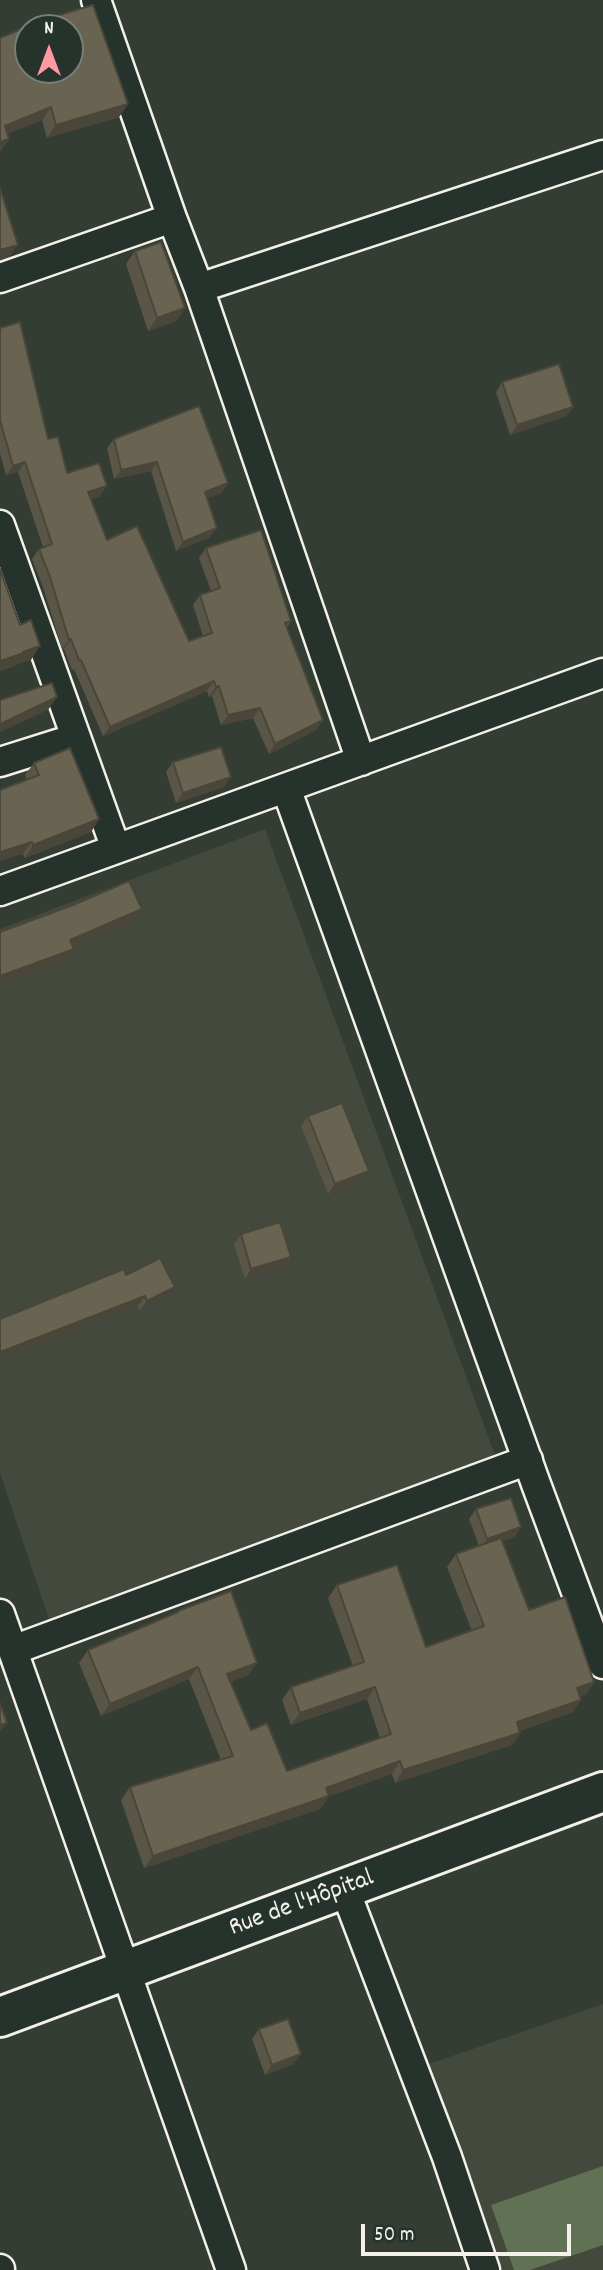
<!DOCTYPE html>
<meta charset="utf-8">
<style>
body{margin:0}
#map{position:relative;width:603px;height:2270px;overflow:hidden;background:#333d34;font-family:Dekko,sans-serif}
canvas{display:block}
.north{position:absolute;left:14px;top:14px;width:70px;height:70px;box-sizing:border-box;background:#26332d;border:2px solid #787f78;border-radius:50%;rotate:0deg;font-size:19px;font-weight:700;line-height:28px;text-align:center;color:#f4f1e8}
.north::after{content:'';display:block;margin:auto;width:24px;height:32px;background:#ff9aa2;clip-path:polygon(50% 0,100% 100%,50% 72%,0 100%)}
.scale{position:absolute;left:361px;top:2224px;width:210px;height:32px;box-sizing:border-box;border:4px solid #f4f1e8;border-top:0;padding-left:9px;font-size:21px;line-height:24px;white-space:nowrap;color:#f4f1e8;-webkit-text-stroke:5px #26332d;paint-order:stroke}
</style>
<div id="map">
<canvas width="603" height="2270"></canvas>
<div class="north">N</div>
<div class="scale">50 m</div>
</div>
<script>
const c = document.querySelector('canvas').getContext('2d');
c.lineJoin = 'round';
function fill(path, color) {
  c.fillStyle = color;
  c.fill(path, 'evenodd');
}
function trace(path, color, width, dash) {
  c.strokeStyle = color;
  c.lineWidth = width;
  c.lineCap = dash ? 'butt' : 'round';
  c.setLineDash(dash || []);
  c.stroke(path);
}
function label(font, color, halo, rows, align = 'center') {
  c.font = font + ' Dekko,sans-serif';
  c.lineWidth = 7;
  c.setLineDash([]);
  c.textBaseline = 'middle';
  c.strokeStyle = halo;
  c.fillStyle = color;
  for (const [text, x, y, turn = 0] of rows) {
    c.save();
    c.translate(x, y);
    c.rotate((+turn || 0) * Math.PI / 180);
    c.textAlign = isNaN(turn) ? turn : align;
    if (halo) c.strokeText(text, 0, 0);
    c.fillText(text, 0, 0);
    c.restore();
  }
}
const built = new Path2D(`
 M 265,829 L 495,1455 L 49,1619 L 0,1473 L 0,929 Z
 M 603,2004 L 603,2270 L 502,2270 L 426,2065 Z`);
const green = new Path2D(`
 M 603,2166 L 603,2245 L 530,2270 L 514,2270 L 491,2205 Z`);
const street = new Path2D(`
 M 96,0 L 172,218 L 199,288 L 361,761
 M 0,278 L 172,218
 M 199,288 L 603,155
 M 0,525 L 116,849
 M 0,762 L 76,738
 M 286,788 L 536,1484 L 603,1664
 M 0,891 L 603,673
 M 0,1614 L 231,2270
 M 13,1650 L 528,1460
 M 345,1890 L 447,2157 L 485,2270
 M 0,2269 L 0,2270`);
const secondary = new Path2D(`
 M 0,2017 L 603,1792`);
const wall = new Path2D(`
 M 26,25 L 128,104 L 119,117 L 47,138 L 42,120 L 7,134 L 9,139 L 0,152 L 23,28 Z
 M 135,251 L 185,308 L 176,321 L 148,331 L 126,264 Z
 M 0,328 L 48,439 L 67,473 L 100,496 L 91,499 L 107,540 L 189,641 L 203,636 L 193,605 L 200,595 L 211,591 L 199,558 L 206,548 L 291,621 L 287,627 L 323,720 L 316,730 L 269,754 L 253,718 L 221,725 L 212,696 L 209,697 L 207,691 L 103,736 L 74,669 L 72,670 L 64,649 L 62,649 L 43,587 L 32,559 L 39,549 L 43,547 L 18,472 L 6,475 L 0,454 Z
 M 502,382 L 573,407 L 566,416 L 510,435 L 496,392 Z
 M 114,439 L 228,483 L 221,493 L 207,498 L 210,537 L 176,551 L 151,471 L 114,479 L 107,448 Z
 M 173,762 L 224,787 L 176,803 L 166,772 Z
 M 34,763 L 99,819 L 91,832 L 25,858 L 23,854 L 27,780 L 25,775 Z
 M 308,1116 L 362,1181 L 328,1194 L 301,1126 Z
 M 241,1234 L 291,1257 L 284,1267 L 245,1279 L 234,1244 Z
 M 126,1275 L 168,1296 L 140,1310 L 138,1306 L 0,1359 L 0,1319 Z
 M 476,1509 L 515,1537 L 502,1541 L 529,1610 L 594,1682 L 586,1694 L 580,1696 L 573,1712 L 520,1731 L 520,1733 L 512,1745 L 395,1783 L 392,1774 L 329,1796 L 320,1809 L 144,1868 L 121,1800 L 130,1787 L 221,1760 L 189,1679 L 101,1716 L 79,1663 L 88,1650 L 176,1613 L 178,1611 L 248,1675 L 230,1682 L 251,1730 L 287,1771 L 380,1738 L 367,1699 L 291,1725 L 282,1700 L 291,1687 L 353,1666 L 328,1598 L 337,1585 L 426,1647 L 472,1631 L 447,1567 L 456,1554 L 479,1546 L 469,1519 Z
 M 259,2029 L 294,2064 L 265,2075 L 252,2039 Z`);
const shadedWall = new Path2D(`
 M 128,104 L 119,117 L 47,138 L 56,125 Z
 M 51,107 L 42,120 L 0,137 L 5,126 Z
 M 9,139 L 0,152 L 0,142 Z
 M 18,245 L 9,257 L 0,260 L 0,250 Z
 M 185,308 L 176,321 L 148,331 L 157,318 Z
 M 573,407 L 566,416 L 510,435 L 517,425 Z
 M 25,462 L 18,472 L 6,475 L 13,466 Z
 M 157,462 L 151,471 L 114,479 L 121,470 Z
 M 228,483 L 221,493 L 199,502 L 205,492 Z
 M 107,486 L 100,496 L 81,502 L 88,492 Z
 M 217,528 L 210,537 L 176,551 L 183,542 Z
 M 71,639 L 64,649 L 62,649 L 69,640 Z
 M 40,646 L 31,660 L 16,665 L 14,667 L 0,671 L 0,661 Z
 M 214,681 L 207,691 L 103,736 L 110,727 Z
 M 219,686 L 212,696 L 209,697 L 216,687 Z
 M 57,697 L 48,710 L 0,732 L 0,724 Z
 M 260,708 L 253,718 L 221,725 L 228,715 Z
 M 323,720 L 316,730 L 269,754 L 275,744 Z
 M 231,777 L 224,787 L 176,803 L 183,793 Z
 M 99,819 L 91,832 L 25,858 L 33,845 Z
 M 32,842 L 23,854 L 0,861 L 0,852 Z
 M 142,909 L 133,922 L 61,952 L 70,940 Z
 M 74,949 L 65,961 L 0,986 L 0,976 Z
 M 369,1171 L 362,1181 L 328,1194 L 335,1184 Z
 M 291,1257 L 284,1267 L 245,1279 L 251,1269 Z
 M 175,1287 L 168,1296 L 140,1310 L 147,1301 Z
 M 145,1296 L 138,1306 L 0,1359 L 0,1352 Z
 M 521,1527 L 515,1537 L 480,1549 L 487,1539 Z
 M 257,1663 L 248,1675 L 218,1686 L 227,1674 Z
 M 198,1667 L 189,1679 L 101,1716 L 110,1704 Z
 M 594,1682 L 586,1694 L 568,1700 L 577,1688 Z
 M 375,1687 L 367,1699 L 291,1725 L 300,1713 Z
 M 581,1700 L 573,1712 L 508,1735 L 517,1722 Z
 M 7,1723 L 0,1732 L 0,1725 Z
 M 520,1733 L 512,1745 L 395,1783 L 403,1770 Z
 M 400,1761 L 392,1774 L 329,1796 L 320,1809 L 144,1868 L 153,1856 L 326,1788 Z
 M 301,2054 L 294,2064 L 265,2075 L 272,2065 Z`);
const building = new Path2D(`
 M 93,5 L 128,104 L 56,125 L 51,107 L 5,126 L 9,139 L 0,142 L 0,38 L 26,27 L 26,25 ZM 28,28 L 70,28 L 70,70 L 28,70 Z
 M 0,188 L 18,245 L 0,250 Z
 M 161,242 L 185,308 L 157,318 L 135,251 Z
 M 20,322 L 48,439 L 58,437 L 67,473 L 99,463 L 107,486 L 88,492 L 107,540 L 137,526 L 189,641 L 212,633 L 200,595 L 220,588 L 206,548 L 261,530 L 291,621 L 285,623 L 323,720 L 275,744 L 260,708 L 228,715 L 219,686 L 216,687 L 214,681 L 110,727 L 81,660 L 79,660 L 71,639 L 69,640 L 50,577 L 39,549 L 52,544 L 25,462 L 13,466 L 0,420 L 0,328 Z
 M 559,364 L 573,407 L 517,425 L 502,382 Z
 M 199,406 L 228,483 L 205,492 L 217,528 L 183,542 L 157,462 L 121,470 L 114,439 Z
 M 0,569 L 20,625 L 31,620 L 40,646 L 23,652 L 24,653 L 0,661 Z
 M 52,683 L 57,697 L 0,724 L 0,700 Z
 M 221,747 L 231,777 L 183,793 L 173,762 Z
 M 70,748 L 99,819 L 33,845 L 32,842 L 0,852 L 0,790 L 39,775 L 34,763 Z
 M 129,881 L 142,909 L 70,940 L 74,949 L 0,976 L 0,932 L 73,905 Z
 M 342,1103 L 369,1171 L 335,1184 L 308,1116 Z
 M 280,1222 L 291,1257 L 251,1269 L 241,1234 Z
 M 160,1258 L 175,1287 L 147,1301 L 145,1296 L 0,1352 L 0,1319 L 124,1269 L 126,1275 Z
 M 511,1498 L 521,1527 L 487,1539 L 476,1509 Z
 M 501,1538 L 529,1610 L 565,1597 L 594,1682 L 577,1688 L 581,1700 L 517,1722 L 520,1733 L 403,1770 L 400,1761 L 326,1788 L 329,1796 L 153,1856 L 130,1787 L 233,1756 L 198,1667 L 110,1704 L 88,1650 L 178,1612 L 178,1611 L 231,1591 L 257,1663 L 227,1674 L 251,1730 L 267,1723 L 287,1771 L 391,1734 L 375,1687 L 300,1713 L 291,1687 L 364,1662 L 337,1585 L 397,1565 L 426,1647 L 484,1626 L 456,1554 Z
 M 0,1703 L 7,1723 L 0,1725 Z
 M 288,2019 L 301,2054 L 272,2065 L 259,2029 Z`);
const streetNames = [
 ["Rue de l'Hôpital",302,1905,-20]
];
fill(built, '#43493d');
fill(green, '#617254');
trace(street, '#f4f1e8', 33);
trace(secondary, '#f4f1e8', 44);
trace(street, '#26332d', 28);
trace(secondary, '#26332d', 38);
fill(wall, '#5a5647');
fill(shadedWall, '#4a4639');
fill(building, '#696452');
trace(building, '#4a4639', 2);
label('26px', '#f4f1e8', '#26332d', streetNames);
</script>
